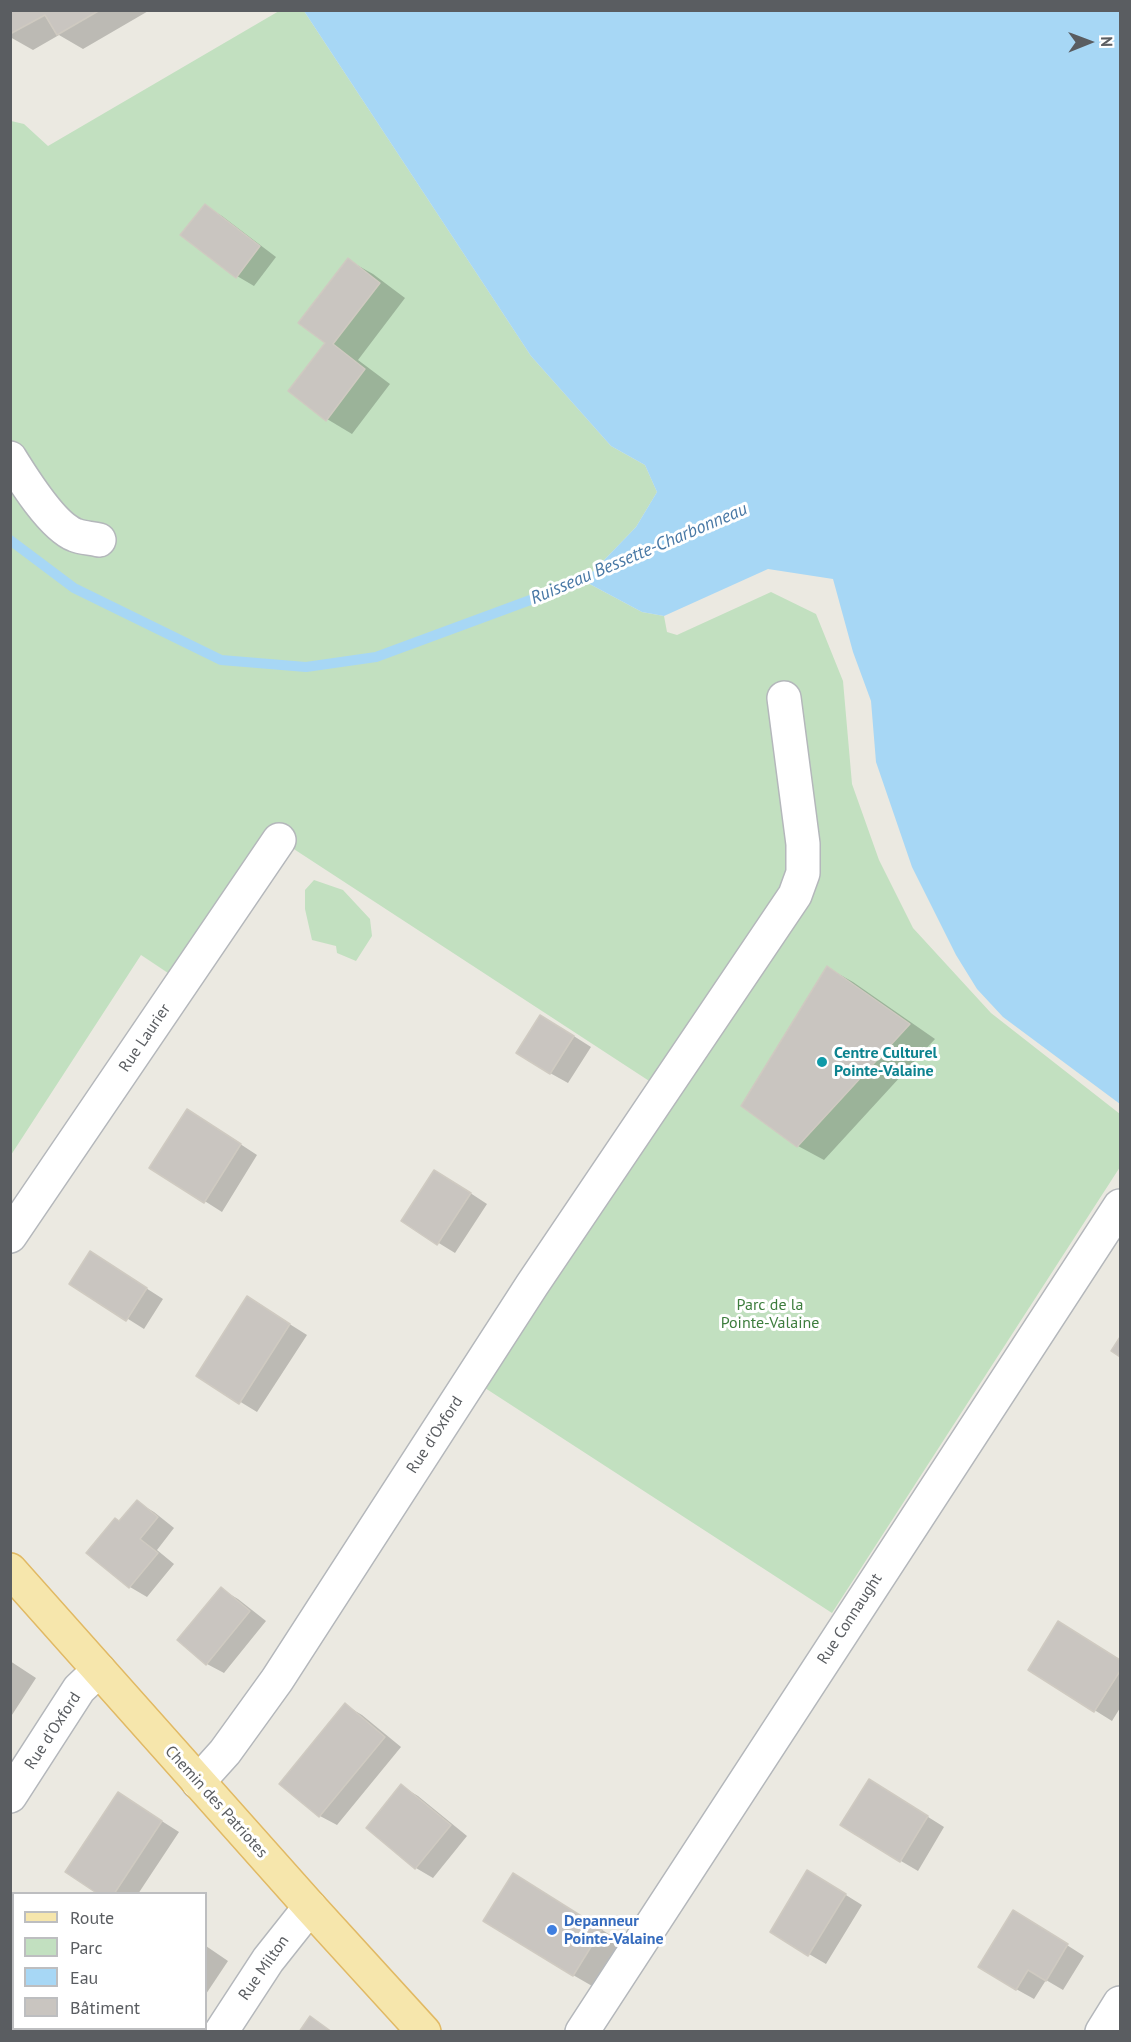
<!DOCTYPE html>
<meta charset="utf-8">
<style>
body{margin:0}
#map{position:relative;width:1131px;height:2042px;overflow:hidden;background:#ebe9e1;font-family:"PT Sans",sans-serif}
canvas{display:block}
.frame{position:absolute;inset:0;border:12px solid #5a5d61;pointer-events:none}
.legend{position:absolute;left:12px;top:1892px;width:195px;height:138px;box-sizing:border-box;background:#fff;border:2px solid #bdbec0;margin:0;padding:8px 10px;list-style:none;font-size:18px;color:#5a5d61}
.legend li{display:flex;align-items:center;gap:12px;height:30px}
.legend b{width:30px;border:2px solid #bdbec0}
.north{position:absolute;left:1059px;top:12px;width:60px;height:60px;-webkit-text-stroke:4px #fff;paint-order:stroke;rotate:89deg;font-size:16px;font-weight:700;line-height:24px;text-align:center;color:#5a5d61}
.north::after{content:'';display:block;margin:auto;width:21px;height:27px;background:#5a5d61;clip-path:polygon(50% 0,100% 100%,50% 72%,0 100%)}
</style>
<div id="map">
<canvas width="1131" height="2042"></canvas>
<div class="frame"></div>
<ul class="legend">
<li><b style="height:8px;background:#f6e6ac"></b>Route</li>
<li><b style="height:16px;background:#c2e0c0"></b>Parc</li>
<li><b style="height:16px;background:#a7d7f5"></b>Eau</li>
<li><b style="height:16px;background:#c9c5c0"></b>Bâtiment</li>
</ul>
<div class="north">N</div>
</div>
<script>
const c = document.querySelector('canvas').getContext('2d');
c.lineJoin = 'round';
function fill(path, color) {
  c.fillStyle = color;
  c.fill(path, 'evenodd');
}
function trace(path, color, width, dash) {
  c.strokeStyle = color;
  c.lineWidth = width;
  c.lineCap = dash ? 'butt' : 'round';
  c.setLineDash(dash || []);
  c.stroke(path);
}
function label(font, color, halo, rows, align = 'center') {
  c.font = font + ' "PT Sans",sans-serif';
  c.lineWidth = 6;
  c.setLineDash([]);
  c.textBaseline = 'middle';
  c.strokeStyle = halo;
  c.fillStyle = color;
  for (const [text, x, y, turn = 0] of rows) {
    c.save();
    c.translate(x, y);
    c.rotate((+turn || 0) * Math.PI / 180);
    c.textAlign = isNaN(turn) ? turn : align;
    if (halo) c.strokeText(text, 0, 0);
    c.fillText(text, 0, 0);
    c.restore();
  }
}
const green = new Path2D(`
 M 279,11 L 304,11 L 531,356 L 611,446 L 645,465 L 657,492 L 636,527 L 584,581 L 642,612 L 664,616 L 667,632 L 677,635 L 771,592 L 816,614 L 843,681 L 852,784 L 879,860 L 913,928 L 991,1013 L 1120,1114 L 1120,1167 L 832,1613 L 468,1377 L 663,1090 L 280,840 L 183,983 L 141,955 L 11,1155 L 11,121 L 24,124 L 48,146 Z
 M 314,880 L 343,890 L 370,919 L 372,936 L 356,961 L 337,953 L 336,946 L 312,940 L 305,909 L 305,890 Z`);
const water = new Path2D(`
 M 304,11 L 1120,11 L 1120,1104 L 1003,1017 L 977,989 L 956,955 L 912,867 L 876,762 L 871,701 L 853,652 L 833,579 L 768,569 L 664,616 L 642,612 L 584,581 L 636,527 L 657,492 L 645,465 L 611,446 L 531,356 Z`);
const shadow = new Path2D(`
 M 10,10 L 150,10 L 83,49 L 59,35 L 33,50 L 10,37 Z
 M 205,206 L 222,216 L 276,257 L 254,286 L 237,276 Z
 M 348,260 L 373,274 L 405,298 L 358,360 L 390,384 L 352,434 L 327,419 L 327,343 Z
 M 828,968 L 853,982 L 935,1039 L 824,1160 L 798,1146 Z
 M 558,1026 L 591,1047 L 568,1083 L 550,1073 Z
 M 205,1121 L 257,1155 L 222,1212 L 151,1167 Z
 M 452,1181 L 487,1204 L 455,1253 L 403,1221 Z
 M 107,1263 L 163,1299 L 144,1329 L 71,1283 Z
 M 264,1308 L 307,1335 L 257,1412 L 198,1376 Z
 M 137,1502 L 154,1512 L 174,1528 L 157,1550 L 174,1564 L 147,1597 L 130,1587 L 88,1552 L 120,1523 Z
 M 221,1589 L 238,1599 L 266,1621 L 224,1673 L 207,1664 Z
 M 1076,1633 L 1120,1661 L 1120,1708 L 1112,1721 L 1030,1670 Z
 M 10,1661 L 36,1678 L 10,1718 Z
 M 345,1705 L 362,1715 L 401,1747 L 337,1825 L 320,1816 Z
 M 401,1786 L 418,1796 L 467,1836 L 433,1878 L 416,1868 Z
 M 887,1791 L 944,1827 L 918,1871 L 901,1861 Z
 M 135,1804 L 179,1832 L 138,1894 L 101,1894 Z
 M 825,1882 L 862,1905 L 826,1964 L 809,1954 Z
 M 539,1890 L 626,1945 L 599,1990 L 573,1975 Z
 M 1031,1922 L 1084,1956 L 1063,1990 L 1046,1980 L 1034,1999 L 1016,1989 Z
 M 206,1946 L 228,1961 L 206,1994 Z
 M 10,2016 L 14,2018 L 14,2028 L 30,2028 L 32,2032 L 10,2032 Z
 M 75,2028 L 177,2028 L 175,2032 L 73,2032 Z`);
const stream = new Path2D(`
 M 10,540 L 74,588 L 221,660 L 306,667 L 376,657 L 598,575`);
const building = new Path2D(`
 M 10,10 L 100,10 L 57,35 L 45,15 L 10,34 Z
 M 205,204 L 260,246 L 236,278 L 180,235 Z
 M 348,258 L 380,283 L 333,344 L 365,369 L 326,421 L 288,391 L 325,343 L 298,323 Z
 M 827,966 L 910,1024 L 797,1147 L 741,1106 Z
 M 540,1015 L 574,1036 L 550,1074 L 516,1053 Z
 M 187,1109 L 241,1144 L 204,1203 L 149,1168 Z
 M 434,1170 L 471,1193 L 437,1245 L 401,1221 Z
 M 90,1251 L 147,1288 L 126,1321 L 69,1284 Z
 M 247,1296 L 290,1324 L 239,1404 L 196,1376 Z
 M 1120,1337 L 1120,1357 L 1111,1351 Z
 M 137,1500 L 158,1517 L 140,1539 L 158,1553 L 129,1588 L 86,1553 L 115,1518 L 119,1521 Z
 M 221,1587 L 250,1611 L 206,1665 L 177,1640 Z
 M 1058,1621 L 1120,1660 L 1120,1671 L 1094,1712 L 1028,1670 Z
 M 345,1703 L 385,1737 L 319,1817 L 279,1784 Z
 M 869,1779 L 928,1816 L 900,1862 L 840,1825 Z
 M 401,1784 L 451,1825 L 415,1869 L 366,1828 Z
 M 118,1792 L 162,1821 L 114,1894 L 98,1894 L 65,1872 Z
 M 807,1870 L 846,1894 L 808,1956 L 770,1932 Z
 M 513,1873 L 602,1929 L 573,1976 L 483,1921 Z
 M 14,1910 L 14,1952 L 10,1950 L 10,1914 Z
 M 1013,1910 L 1068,1944 L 1046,1981 L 1028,1970 L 1016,1990 L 978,1967 Z
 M 310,2016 L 332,2032 L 299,2032 Z
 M 73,2028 L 141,2028 L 139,2032 L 71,2032 Z`);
const minor = new Path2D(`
 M 10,458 C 23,479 52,526 75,535 C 82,538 91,538 99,540
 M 10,1236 L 279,840
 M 198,1782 L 225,1752 L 277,1680 L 532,1285 L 795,895 L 803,873 L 803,844 L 784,698
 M 10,1796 L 79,1689 L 99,1670
 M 221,2032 L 268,1960 L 310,1907
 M 582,2032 L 1120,1206
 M 1102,2032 L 1120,2003`);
const major = new Path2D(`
 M 10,1570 L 310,1907 L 424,2032`);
const markers = [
 [822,1062,6,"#0f9aa8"],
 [552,1930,6,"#3f7fe0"]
];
const streetNames = [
 ["Rue Laurier",145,1038,-56],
 ["Rue d'Oxford",435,1435,-57],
 ["Rue Connaught",850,1619,-57],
 ["Rue d'Oxford",53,1731,-57],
 ["Chemin des Patriotes",216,1802,48],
 ["Rue Milton",264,1968,-55]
];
const cultureNames = [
 ["Centre Culturel",834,1053],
 ["Pointe-Valaine",834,1071]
];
const parkNames = [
 ["Parc de la",770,1305],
 ["Pointe-Valaine",770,1323]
];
const shopNames = [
 ["Depanneur",564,1921],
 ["Pointe-Valaine",564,1939]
];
const waterNames = [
 ["Ruisseau Bessette-Charbonneau",639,554,-23]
];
fill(green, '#c2e0c0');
fill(water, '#a7d7f5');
fill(shadow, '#0003');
trace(stream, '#a7d7f5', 10);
fill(building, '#c9c5c0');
trace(building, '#cfcac1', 1.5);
trace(minor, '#b4b7bb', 36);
trace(major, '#e1b964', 36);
trace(minor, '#fff', 33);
trace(major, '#f6e6ac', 33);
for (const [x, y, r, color] of markers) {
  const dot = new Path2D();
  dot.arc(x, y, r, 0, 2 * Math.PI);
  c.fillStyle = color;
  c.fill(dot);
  trace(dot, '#fff', 2);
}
label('16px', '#5a5d61', '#fff', streetNames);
label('bold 16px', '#0d838f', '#fff', cultureNames, 'left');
label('16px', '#3d7d3d', '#fff', parkNames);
label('bold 16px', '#366cbe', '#fff', shopNames, 'left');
label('italic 18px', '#4878a5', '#fff', waterNames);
</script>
